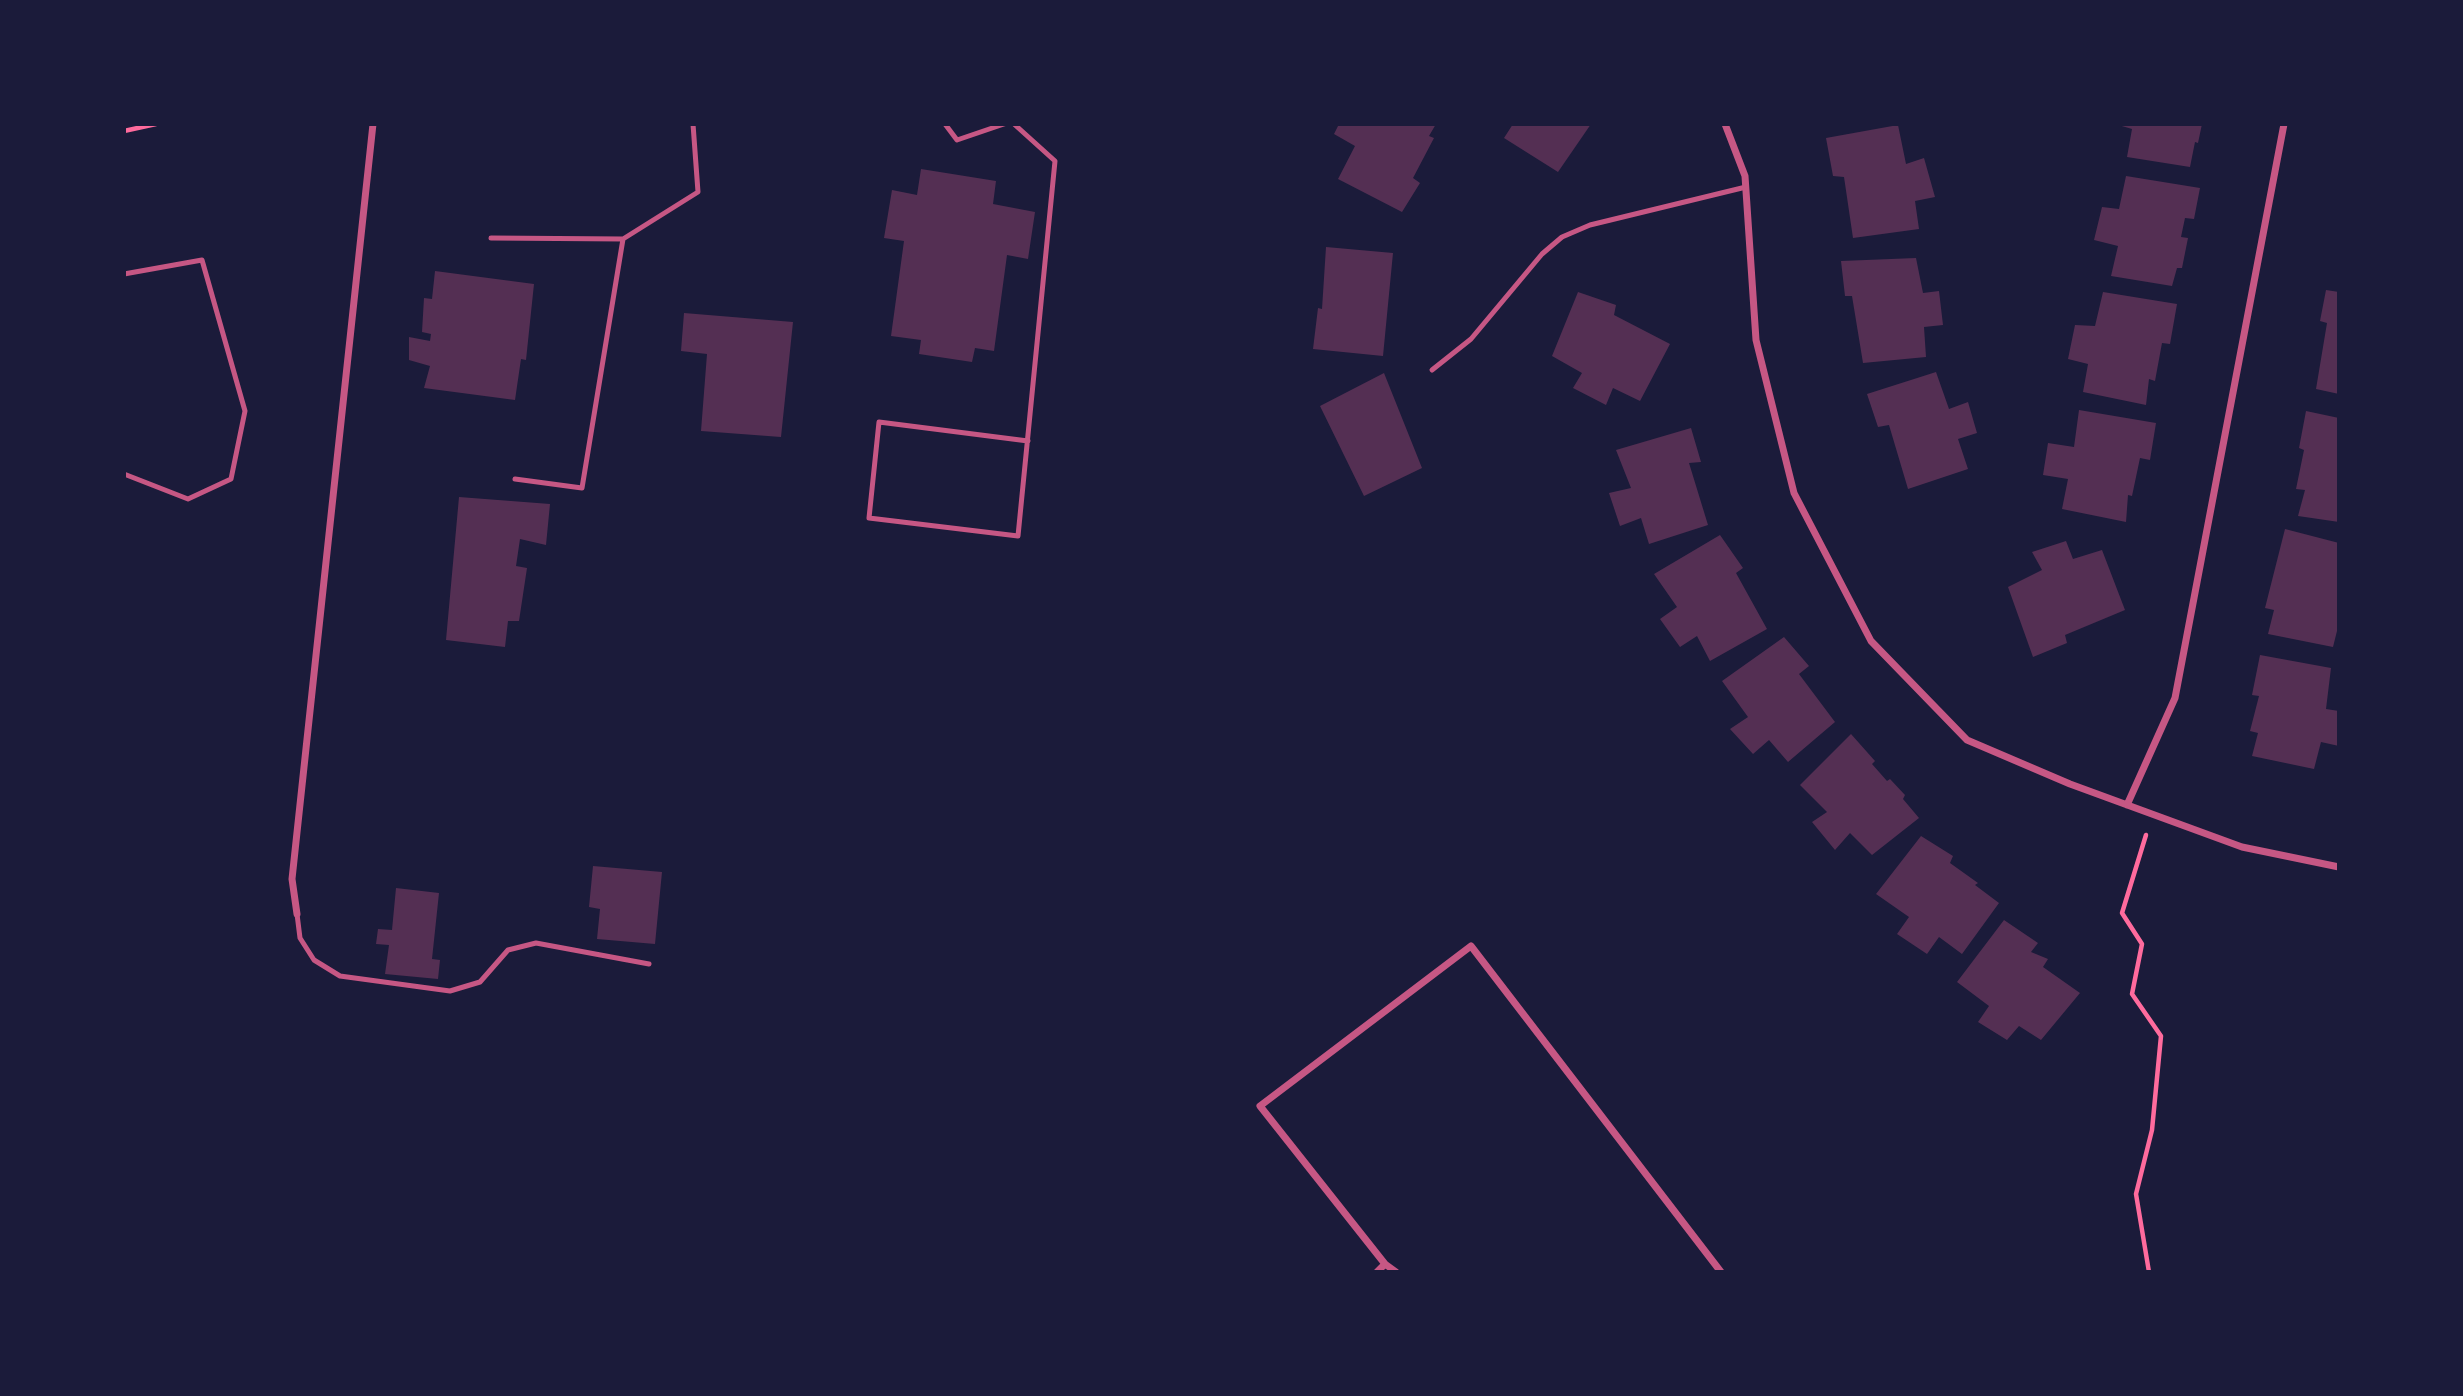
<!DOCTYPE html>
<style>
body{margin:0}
#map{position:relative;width:2463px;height:1396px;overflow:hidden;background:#1b1b3a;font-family:Helvetica,sans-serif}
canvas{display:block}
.frame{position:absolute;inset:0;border:126px solid #1b1b3a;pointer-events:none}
</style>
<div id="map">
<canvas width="2463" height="1396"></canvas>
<div class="frame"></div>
</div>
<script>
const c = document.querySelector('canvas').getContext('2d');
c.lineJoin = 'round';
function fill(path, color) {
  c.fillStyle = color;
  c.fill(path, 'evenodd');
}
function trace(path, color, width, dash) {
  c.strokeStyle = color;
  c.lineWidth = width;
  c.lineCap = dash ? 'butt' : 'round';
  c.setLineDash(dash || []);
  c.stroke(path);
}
const building = new Path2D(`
 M 1339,124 L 1436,124 L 1429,136 L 1434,138 L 1413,178 L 1420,183 L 1402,212 L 1338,179 L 1355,146 L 1334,134 Z
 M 1513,124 L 1591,124 L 1558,172 L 1504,138 Z
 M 2115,124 L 2202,124 L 2198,143 L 2195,142 L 2190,167 L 2127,157 L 2132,129 Z
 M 1898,125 L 1906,164 L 1924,158 L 1935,197 L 1915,201 L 1919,229 L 1853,238 L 1844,177 L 1833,176 L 1826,138 Z
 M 921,169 L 996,181 L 993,204 L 1035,212 L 1028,259 L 1007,255 L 994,351 L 975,348 L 972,362 L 919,354 L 921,340 L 891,336 L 904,241 L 884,238 L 892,190 L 917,195 Z
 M 2126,176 L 2200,188 L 2194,219 L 2185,218 L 2181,237 L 2188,238 L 2182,268 L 2177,268 L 2172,286 L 2111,276 L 2118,246 L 2094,240 L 2102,207 L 2119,209 Z
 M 1326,247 L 1393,253 L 1383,356 L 1313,349 L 1318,308 L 1322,309 Z
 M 1916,258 L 1923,293 L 1939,291 L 1943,325 L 1924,327 L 1926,357 L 1863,363 L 1852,296 L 1845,296 L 1841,261 Z
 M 435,271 L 534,284 L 526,360 L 521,359 L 515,400 L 424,388 L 430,366 L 409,360 L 409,337 L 430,341 L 431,334 L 422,332 L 424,298 L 432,299 Z
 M 2326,290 L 2339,292 L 2339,394 L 2316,389 L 2327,323 L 2320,321 Z
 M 1578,292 L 1616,305 L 1614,315 L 1670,344 L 1640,401 L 1613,388 L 1606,405 L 1573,388 L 1582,373 L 1552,356 Z
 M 2103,292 L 2177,304 L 2170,344 L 2162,343 L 2155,381 L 2149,379 L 2146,405 L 2083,392 L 2088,364 L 2068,359 L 2075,325 L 2095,326 Z
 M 684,313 L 793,322 L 781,437 L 701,431 L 707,354 L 681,351 Z
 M 1936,372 L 1949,409 L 1968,402 L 1977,433 L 1958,439 L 1968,469 L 1908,489 L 1889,425 L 1878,427 L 1867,394 Z
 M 1384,373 L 1422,468 L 1364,496 L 1320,406 Z
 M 2079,410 L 2156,423 L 2150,460 L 2140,458 L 2132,496 L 2128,495 L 2126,522 L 2062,509 L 2068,479 L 2043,475 L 2048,443 L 2074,447 Z
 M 2306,411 L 2339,418 L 2339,522 L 2298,516 L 2305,490 L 2296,489 L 2304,450 L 2299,448 Z
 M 1691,428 L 1701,462 L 1689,463 L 1708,525 L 1649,544 L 1641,518 L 1620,526 L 1609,493 L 1631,488 L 1616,450 Z
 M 459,497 L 550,504 L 546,545 L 520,539 L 516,566 L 527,568 L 519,621 L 508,621 L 505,647 L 446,640 Z
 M 2285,529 L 2339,543 L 2339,623 L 2333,647 L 2268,634 L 2274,610 L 2265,608 Z
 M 1720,535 L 1743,568 L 1736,573 L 1767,629 L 1710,661 L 1697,636 L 1680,647 L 1660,619 L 1677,607 L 1654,574 Z
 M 2066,541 L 2073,559 L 2102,550 L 2125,610 L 2065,635 L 2067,643 L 2033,657 L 2008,587 L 2042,570 L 2032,552 Z
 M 1784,637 L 1809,666 L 1799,674 L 1835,722 L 1788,762 L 1769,740 L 1753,754 L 1730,729 L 1748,717 L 1722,681 Z
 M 2260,655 L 2331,668 L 2326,709 L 2339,711 L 2339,746 L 2321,742 L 2314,769 L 2252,756 L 2258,733 L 2250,731 L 2259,696 L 2252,695 Z
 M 1851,734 L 1875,761 L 1872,764 L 1887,781 L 1890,779 L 1905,795 L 1903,799 L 1919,818 L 1872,855 L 1850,833 L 1835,850 L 1812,822 L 1827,812 L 1800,785 Z
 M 1921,836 L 1953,856 L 1950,863 L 1978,883 L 1975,885 L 1999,903 L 1962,954 L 1939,937 L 1927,954 L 1897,934 L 1909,917 L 1876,894 Z
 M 593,866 L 662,872 L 655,944 L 597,939 L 600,909 L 589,907 Z
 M 396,888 L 439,893 L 432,959 L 440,960 L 438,979 L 385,974 L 389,945 L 376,944 L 378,929 L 392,930 Z
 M 2004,920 L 2038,943 L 2031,952 L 2048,959 L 2043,967 L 2080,993 L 2041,1040 L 2019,1026 L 2007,1040 L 1978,1022 L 1989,1006 L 1957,982 Z`);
const path = new Path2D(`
 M 124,131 L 156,124
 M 2146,835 L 2122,913 L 2142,944 L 2132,994 L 2161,1036 L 2152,1130 L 2136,1194 L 2149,1272`);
const service = new Path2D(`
 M 945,124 L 957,140 L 1004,124
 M 1014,124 L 1055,161 L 1018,536 L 869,518 L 879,422 L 1028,441
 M 491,238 L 623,239 L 698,192 L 693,124
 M 124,274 L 202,260 L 245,411 L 231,479 L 188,499 L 124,474
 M 1432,370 L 1471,339 L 1542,254 L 1562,237 L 1590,225 L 1746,187
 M 515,479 L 582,488 L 623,239
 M 297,914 L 300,938 L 314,960 L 340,976 L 450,991 L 480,982 L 508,950 L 536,943 L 649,964`);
const minor = new Path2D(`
 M 1725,124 L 1745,176 L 1756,340 L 1794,493 L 1871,641 L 1967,740 L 2070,784 L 2242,847 L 2339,867
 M 2127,805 L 2175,698 L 2284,124
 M 297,914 L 292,879 L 373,124
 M 1377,1272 L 1385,1264
 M 1396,1272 L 1385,1264 L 1260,1106 L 1471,946 L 1721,1272`);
fill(building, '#542f53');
trace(path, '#ff6b9d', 4.5);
trace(service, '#c65784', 5);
trace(minor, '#c65784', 7);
</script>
